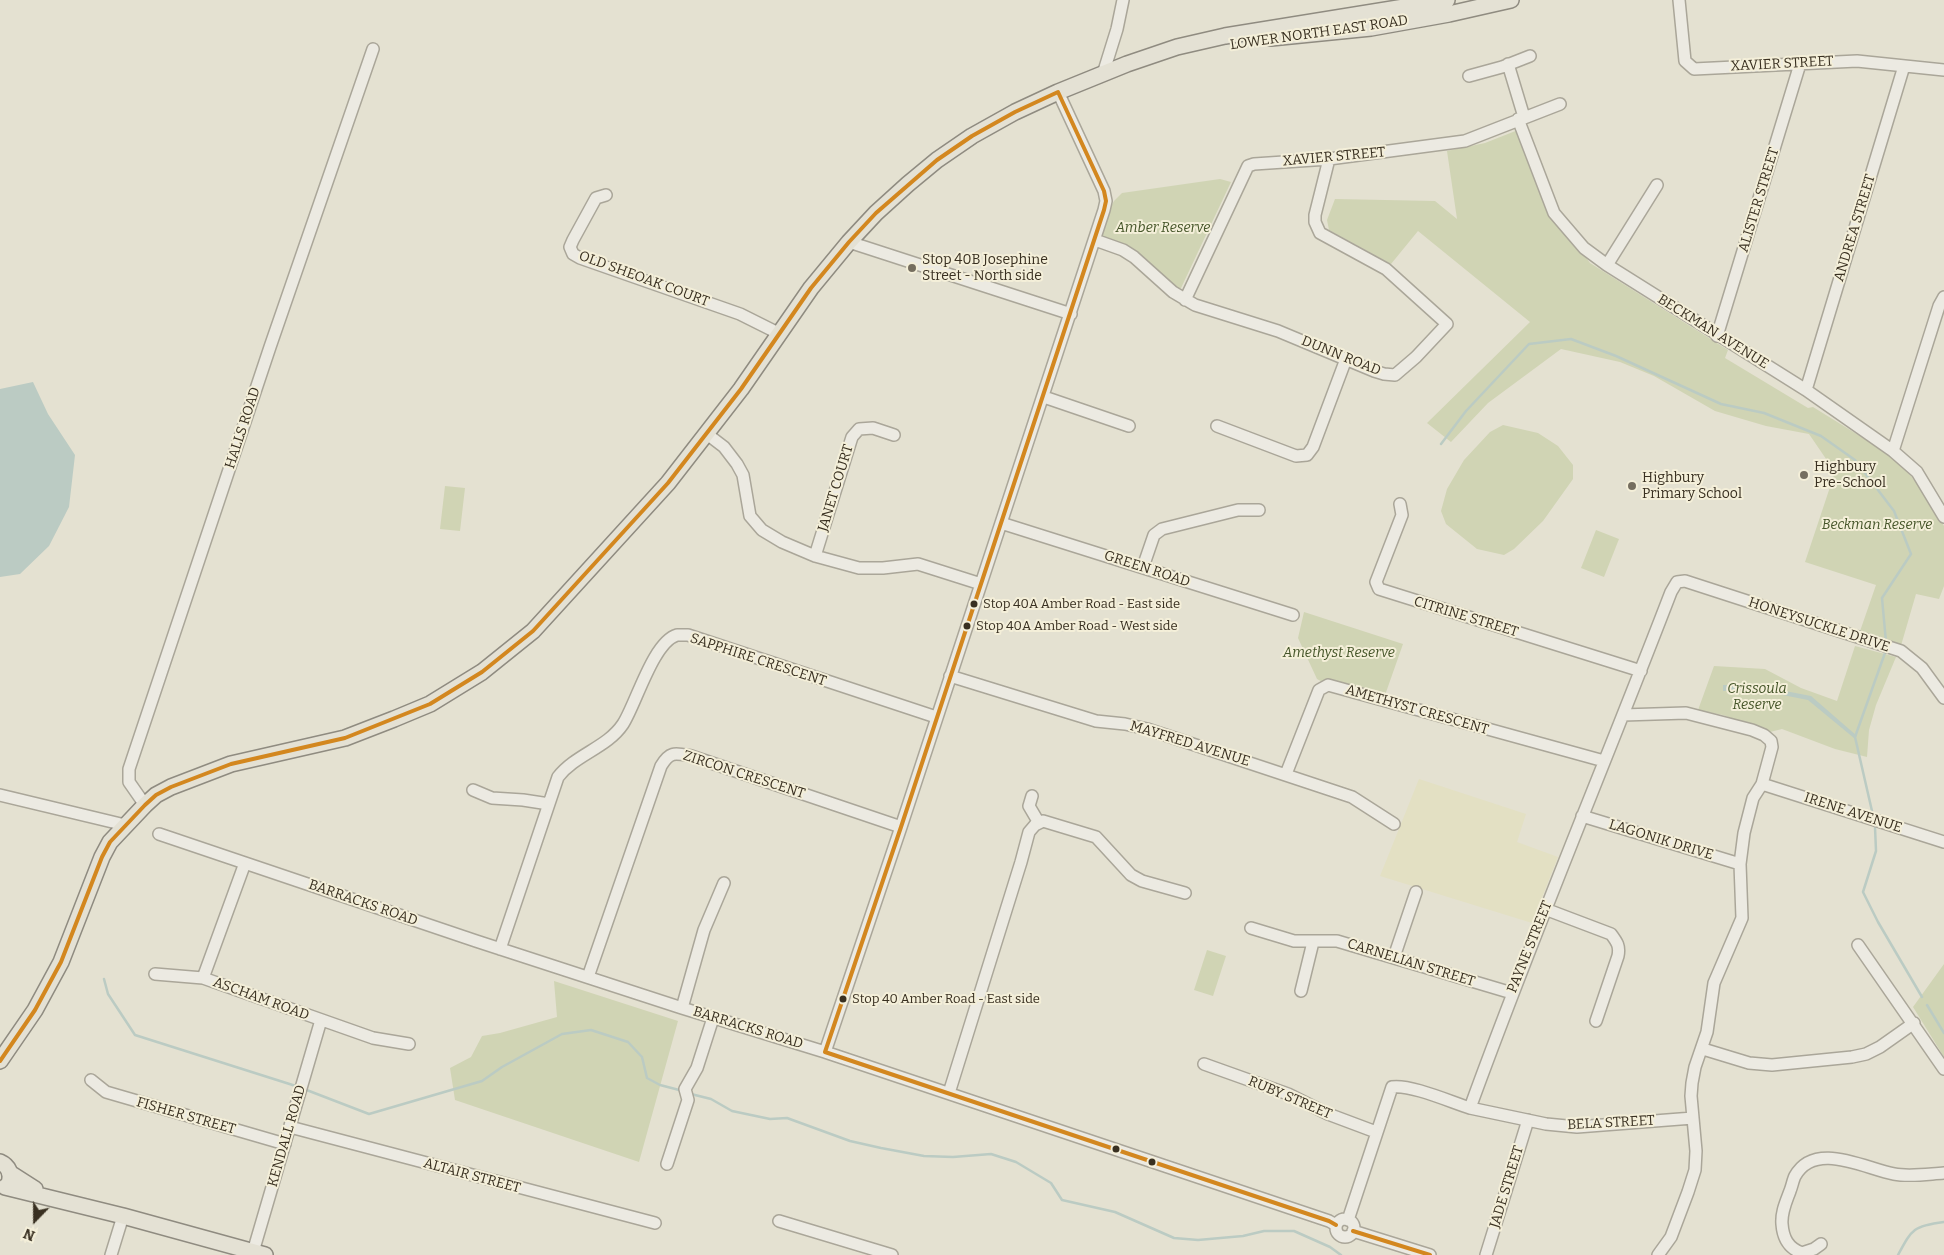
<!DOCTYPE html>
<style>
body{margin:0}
#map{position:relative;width:1944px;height:1255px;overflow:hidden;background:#e4e1d1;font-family:Bitter,serif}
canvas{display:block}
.north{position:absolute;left:10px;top:1195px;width:50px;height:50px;-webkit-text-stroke:4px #f4efd9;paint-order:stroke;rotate:202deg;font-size:14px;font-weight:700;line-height:20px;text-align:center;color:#393021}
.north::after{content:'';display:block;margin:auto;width:18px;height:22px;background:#393021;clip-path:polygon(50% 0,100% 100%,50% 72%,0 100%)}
</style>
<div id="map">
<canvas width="1944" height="1255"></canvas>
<div class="north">N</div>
</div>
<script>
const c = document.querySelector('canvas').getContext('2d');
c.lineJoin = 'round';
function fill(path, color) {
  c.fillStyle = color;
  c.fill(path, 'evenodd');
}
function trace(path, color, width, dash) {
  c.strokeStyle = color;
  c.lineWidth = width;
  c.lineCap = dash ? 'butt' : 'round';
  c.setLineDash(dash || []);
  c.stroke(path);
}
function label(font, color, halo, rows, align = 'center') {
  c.font = font + ' Bitter,serif';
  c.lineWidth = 4;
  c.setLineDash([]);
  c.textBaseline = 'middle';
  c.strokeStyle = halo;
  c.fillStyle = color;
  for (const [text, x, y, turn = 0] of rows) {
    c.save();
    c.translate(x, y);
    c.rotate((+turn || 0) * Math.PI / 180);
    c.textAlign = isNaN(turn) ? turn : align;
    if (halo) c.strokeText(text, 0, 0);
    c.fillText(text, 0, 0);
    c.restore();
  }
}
const farmland = new Path2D(`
 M 1419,779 L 1526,814 L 1517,842 L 1558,857 L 1532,923 L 1380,876 Z`);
const green = new Path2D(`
 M 1518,130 L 1554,213 L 1590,263 L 1728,350 L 1725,358 L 1808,408 L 1813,407 L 1889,454 L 1911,476 L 1927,498 L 1944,526 L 1944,586 L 1939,599 L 1916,594 L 1900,649 L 1858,637 L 1876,585 L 1805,562 L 1835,472 L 1809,434 L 1766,426 L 1715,411 L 1654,376 L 1620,362 L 1561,349 L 1488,403 L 1451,442 L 1427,423 L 1530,322 L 1418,231 L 1391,264 L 1329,230 L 1327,220 L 1335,199 L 1435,201 L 1457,219 L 1447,151 L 1485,143 Z
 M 1220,179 L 1231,182 L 1181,288 L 1173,292 L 1159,278 L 1105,244 L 1098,231 L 1114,201 L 1122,193 Z
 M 1503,425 L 1538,433 L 1558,446 L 1573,465 L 1573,479 L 1543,521 L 1514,549 L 1504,555 L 1477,549 L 1446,524 L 1441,511 L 1447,489 L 1464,460 L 1490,432 Z
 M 445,486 L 465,488 L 460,531 L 440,529 Z
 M 1596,530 L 1619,539 L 1604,577 L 1581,568 Z
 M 1304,612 L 1403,644 L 1384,698 L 1328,685 L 1317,679 L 1298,638 Z
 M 1855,646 L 1896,657 L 1876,705 L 1869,730 L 1867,757 L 1835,749 L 1782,729 L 1770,732 L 1723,715 L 1698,710 L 1714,666 L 1765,669 L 1801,688 L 1837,701 Z
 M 1207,950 L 1226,956 L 1213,996 L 1194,990 Z
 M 1944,964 L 1944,1057 L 1913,1007 Z
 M 554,981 L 678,1021 L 639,1162 L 455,1100 L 450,1068 L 471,1057 L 482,1036 L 500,1033 L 557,1017 Z`);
const water = new Path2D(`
 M 33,382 L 48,414 L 75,455 L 69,507 L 49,546 L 20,574 L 0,577 L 0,389 Z
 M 1723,685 L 1754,685 L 1811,696 L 1857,736 L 1854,738 L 1808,700 L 1752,689 L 1723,691 Z`);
const stream = new Path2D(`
 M 1441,444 L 1466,411 L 1529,344 L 1571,339 L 1616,356 L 1721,404 L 1764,413 L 1821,436 L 1855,460 L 1894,511 L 1911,554 L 1882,598 L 1886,642
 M 1872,811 L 1855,737 L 1886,650
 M 1875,827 L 1876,851 L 1863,892 L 1878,922 L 1922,997
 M 104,979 L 108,994 L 135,1035 L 299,1087
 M 1927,1005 L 1944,1033
 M 304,1089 L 369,1114 L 482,1081 L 502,1067 L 562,1034 L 591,1030 L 628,1042 L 642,1057 L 647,1078 L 660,1085 L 683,1091
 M 691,1094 L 711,1099 L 732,1111 L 770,1119 L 787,1118 L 850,1141 L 881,1148 L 924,1156 L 953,1157 L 991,1154 L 1016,1162 L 1051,1183 L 1062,1200 L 1115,1212 L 1174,1238 L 1198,1240 L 1243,1236 L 1264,1231 L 1294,1231 L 1330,1247 L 1341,1255
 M 1898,1255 C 1912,1229 1913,1226 1944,1222`);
const minor = new Path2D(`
 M 1679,0 L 1685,61 L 1694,69 L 1857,61 L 1944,70
 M 1508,64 L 1524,117
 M 1103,74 L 1117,29 L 1123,0
 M 1469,76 L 1502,67 L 1530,56
 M 1518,119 L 1554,213 L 1584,248 L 1607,265 L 1806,390 L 1893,451 L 1917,472 L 1944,517
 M 606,195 L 596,198 L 573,240 L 570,247 L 573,254 L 580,258 L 740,314 L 780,334
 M 1095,240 L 1123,250 L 1134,257 L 1173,292 L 1195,305 L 1278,331 L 1374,371 L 1384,374 L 1395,375 L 1416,357 L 1447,324 L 1386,269 L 1320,233 L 1315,222 L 1315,215 L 1329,159
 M 849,242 L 1071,314
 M 1607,265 L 1657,185
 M 1185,300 L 1248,166 L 1254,164 L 1329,159 L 1465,141 L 1560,104
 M 1717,336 L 1800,64
 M 1806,390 L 1904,66
 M 1044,397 L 1129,426
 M 1217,426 L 1296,456 L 1307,455 L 1313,447 L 1346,359
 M 707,434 L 724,447 L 737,464 L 743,475 L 750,516 L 762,530 L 782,542 L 815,556 L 859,568 L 883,568 L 918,564 L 981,584
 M 1893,451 L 1939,306 L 1944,297
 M 1400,504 L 1402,515 L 1376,582 L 1379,589 L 1641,671
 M 1001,523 L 1293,615
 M 815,556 L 852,437 L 859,429 L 873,428 L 894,435
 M 1143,567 L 1154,535 L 1162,529 L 1238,510 L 1259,510
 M 950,676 L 1096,721 L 1125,724 L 1147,729 L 1352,797 L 1394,824
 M 1623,715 L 1686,713 L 1752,730 L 1764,735 L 1771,741 L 1772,747 L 1762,784 L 1753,798 L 1744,833 L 1740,864 L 1742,918 L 1714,983 L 1707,1032 L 1695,1067 L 1692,1083 L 1691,1096 L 1696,1151 L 1695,1170 L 1688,1192 L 1671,1237 L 1658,1255
 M 1286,774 L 1319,690 L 1328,685 L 1604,761
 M 1762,784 L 1944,842
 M 473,790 L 492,798 L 523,800 L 549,804
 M 0,795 L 125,825
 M 1032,796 L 1029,806 L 1039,823
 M 145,805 L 129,782 L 129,769 L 270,347 L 373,49
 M 1582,816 L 1740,864
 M 159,834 L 476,941 L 682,1008 L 825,1052 L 1329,1221 L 1336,1225
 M 245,863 L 203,978 L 373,1038 L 409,1044
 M 1545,909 L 1611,934 C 1617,942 1620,946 1618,956 L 1596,1021
 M 1251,928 L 1294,941 L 1337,941 L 1512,993
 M 1858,945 L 1944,1069
 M 500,949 L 558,777 C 576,754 607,748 623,724 C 636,704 653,642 677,635 C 680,635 685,635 688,635 L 936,717
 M 1394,957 L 1416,892
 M 155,974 L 203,978
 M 588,977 L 661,766 C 670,751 675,753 691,756 L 901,827
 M 1301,991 L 1313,942
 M 682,1008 L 704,930 L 724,883
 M 1703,1049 L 1749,1063 L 1772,1065 L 1852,1057 L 1866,1054 L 1880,1047 L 1914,1023
 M 825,1052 L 901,827 L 1104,210 L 1106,201 L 1104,191 L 1058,92
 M 1204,1064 L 1288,1094 L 1328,1114 L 1376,1132
 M 91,1080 L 106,1092 L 285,1144
 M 949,1093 L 1021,862 L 1029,832 L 1035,825 L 1043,821 L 1096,837 L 1131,875 L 1142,881 L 1185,893
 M 1470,1108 L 1546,1124 L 1577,1127 L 1693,1118
 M 290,1127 L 655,1223
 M 667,1164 L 688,1100 L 685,1089 L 697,1068 L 713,1018
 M1336 1228a9 9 0 1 1 18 0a9 9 0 1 1-18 0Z
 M 1348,1220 L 1392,1087 C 1410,1084 1451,1102 1470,1108 C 1533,934 1605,764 1671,592 L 1677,582 L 1685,581 L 1901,651 L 1922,668 L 1944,698
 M 779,1221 L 892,1255
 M 1353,1231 L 1430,1255
 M 1821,1244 L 1814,1249 L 1802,1253 C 1788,1248 1783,1238 1782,1224 C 1781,1212 1786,1202 1790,1191 C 1792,1186 1793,1180 1795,1176 C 1815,1140 1866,1169 1894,1174 C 1910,1177 1928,1174 1944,1173
 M 253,1252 L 321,1020
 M 111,1255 L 123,1216
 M 1486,1255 L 1528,1120`);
const major = new Path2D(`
 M 1271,38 L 1371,28 L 1449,14 L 1511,0
 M 0,1061 L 35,1010 L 61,962 L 102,857 L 110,842 L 145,805 L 156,795 L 171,787 L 231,764 L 345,738 L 394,719 L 430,704 L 482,672 L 533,631 L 668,483 L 741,389 L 811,288 L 849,242 L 876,213 L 908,184 L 937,160 L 972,136 L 1015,112 L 1058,92 L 1127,64 L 1177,47 L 1225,36 L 1447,0
 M 0,1162 C 9,1166 12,1174 9,1183
 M 10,1173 L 35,1189
 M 5,1187 L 123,1216 L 265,1255`);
const bus1 = new Path2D(`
 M 0,1061 L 35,1010 L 61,962 L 102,857 L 110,842 L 145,805 L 156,795 L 171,787 L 231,764 L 345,738 L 430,704 L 482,672 L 533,631 L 668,483 L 741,389 L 811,288 L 849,242 L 876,213 L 937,160 L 972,136 L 1015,112 L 1058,92 L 1104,191 L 1106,201 L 1104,210 L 901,827 L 825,1052 L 1329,1221 L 1336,1225
 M 1353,1231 L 1430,1255`);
const markers = [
 [912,268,5,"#756e5f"],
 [1804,475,5,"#756e5f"],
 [1632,486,5,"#756e5f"],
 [974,604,4.5,"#393021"],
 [967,626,4.5,"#393021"],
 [843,999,4.5,"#393021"],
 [1116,1149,4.5,"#393021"],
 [1152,1162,4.5,"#393021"]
];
const busNames = [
 ["Stop 40A Amber Road - East side",983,604],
 ["Stop 40A Amber Road - West side",976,626],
 ["Stop 40 Amber Road - East side",852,999]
];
const streetNames = [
 ["LOWER NORTH EAST ROAD",1319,33,-8],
 ["XAVIER STREET",1782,64,-3],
 ["XAVIER STREET",1334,157,-5],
 ["ALISTER STREET",1759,200,-73],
 ["ANDREA STREET",1855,228,-73],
 ["OLD SHEOAK COURT",644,279,20],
 ["BECKMAN AVENUE",1713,332,32],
 ["DUNN ROAD",1341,356,22],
 ["HALLS ROAD",243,428,-72],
 ["JANET COURT",836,488,-73],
 ["GREEN ROAD",1147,569,18],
 ["CITRINE STREET",1466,617,17],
 ["HONEYSUCKLE DRIVE",1819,625,18],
 ["SAPPHIRE CRESCENT",758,660,18],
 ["AMETHYST CRESCENT",1417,710,16],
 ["MAYFRED AVENUE",1190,744,17],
 ["ZIRCON CRESCENT",744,775,18],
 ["IRENE AVENUE",1853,813,18],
 ["LAGONIK DRIVE",1661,840,17],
 ["BARRACKS ROAD",363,903,19],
 ["PAYNE STREET",1530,947,-68],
 ["CARNELIAN STREET",1411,963,17],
 ["ASCHAM ROAD",261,999,20],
 ["BARRACKS ROAD",748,1028,17],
 ["RUBY STREET",1290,1098,23],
 ["FISHER STREET",186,1116,16],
 ["BELA STREET",1611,1123,-3],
 ["KENDALL ROAD",287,1136,-74],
 ["ALTAIR STREET",472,1176,15],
 ["JADE STREET",1507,1187,-73]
];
const parkNames = [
 ["Amber Reserve",1163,228],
 ["Beckman Reserve",1877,525],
 ["Amethyst Reserve",1339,653],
 ["Crissoula",1757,689],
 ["Reserve",1757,705]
];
const poiNames = [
 ["Stop 40B Josephine",922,260],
 ["Street - North side",922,276],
 ["Highbury",1814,467],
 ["Pre-School",1814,483],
 ["Highbury",1642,478],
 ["Primary School",1642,494]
];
fill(farmland, '#e3e0c3');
fill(green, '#d0d4b4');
fill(water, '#bbcbc3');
trace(stream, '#bbcbc3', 2.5);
trace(minor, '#aaa699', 14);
trace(major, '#8f8b80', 18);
trace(minor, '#eceae2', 11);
trace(major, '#e4e1d4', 15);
trace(bus1, '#d3871f', 4);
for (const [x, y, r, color] of markers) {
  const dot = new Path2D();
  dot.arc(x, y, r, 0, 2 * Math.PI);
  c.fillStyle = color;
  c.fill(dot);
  trace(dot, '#f4efd9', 2);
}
label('13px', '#393021', '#f4efd9', busNames, 'left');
label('14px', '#393021', '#f4efd9', streetNames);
label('italic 14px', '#455529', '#f4efd9', parkNames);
label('14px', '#393021', '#f4efd9', poiNames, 'left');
</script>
